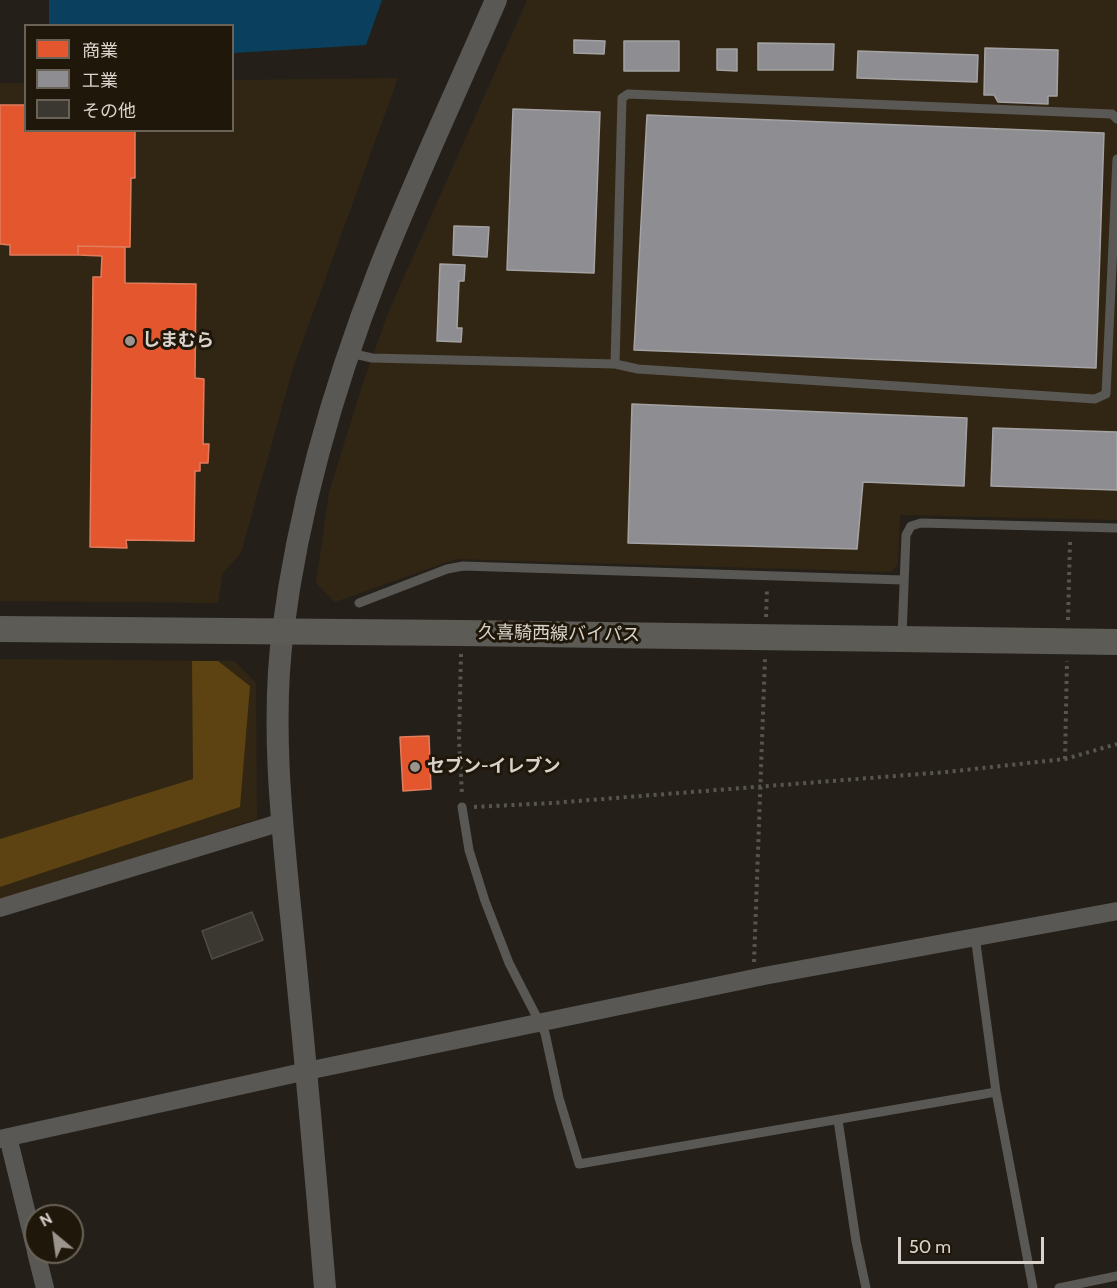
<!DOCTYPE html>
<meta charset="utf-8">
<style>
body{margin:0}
#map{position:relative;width:1117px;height:1288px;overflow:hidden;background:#242019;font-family:Cabin,"Noto Sans JP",sans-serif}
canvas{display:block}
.legend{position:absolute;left:24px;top:24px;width:210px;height:108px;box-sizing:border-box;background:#1f170a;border:2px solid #696257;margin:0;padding:8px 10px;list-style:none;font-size:18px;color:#d9d3cb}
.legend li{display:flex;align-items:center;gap:12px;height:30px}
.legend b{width:30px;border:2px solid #696257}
.north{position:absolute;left:24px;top:1204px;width:60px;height:60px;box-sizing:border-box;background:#1f170a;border:2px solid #696257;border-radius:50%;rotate:331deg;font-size:16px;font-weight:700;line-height:24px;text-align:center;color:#d9d3cb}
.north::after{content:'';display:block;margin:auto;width:21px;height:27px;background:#9a948d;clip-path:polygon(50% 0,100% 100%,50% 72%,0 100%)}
.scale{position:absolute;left:898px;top:1237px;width:146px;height:27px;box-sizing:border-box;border:3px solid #d9d3cb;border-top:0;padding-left:8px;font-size:18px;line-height:21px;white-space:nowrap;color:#d9d3cb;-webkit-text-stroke:4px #1f170a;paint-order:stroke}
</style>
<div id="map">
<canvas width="1117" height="1288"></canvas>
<ul class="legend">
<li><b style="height:16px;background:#e4572e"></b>商業</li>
<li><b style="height:16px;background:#8d8d92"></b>工業</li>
<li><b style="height:16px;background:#3b3832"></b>その他</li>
</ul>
<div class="north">N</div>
<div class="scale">50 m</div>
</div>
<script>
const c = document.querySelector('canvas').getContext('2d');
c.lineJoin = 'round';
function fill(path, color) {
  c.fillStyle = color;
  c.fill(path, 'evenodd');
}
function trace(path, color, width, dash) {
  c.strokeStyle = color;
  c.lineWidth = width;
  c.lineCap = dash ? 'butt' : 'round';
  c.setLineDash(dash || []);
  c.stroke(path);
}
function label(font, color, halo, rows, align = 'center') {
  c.font = font + ' Cabin,"Noto Sans JP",sans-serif';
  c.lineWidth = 6;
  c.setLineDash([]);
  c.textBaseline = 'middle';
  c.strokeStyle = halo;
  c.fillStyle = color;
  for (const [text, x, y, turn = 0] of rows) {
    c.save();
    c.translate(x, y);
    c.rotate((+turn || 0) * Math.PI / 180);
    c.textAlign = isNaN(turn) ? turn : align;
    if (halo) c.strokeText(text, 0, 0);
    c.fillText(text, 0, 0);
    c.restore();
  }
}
const built = new Path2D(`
 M 527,0 L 1117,0 L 1117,520 L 900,515 L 898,564 L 891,572 L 456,559 L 335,602 L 316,583 L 329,492 L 363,383 L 388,313 Z
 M 398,78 L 293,368 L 241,553 L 223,573 L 218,603 L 0,601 L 0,83 L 25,83 L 26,130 L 232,130 L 233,80 Z
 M 0,659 L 234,661 L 256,683 L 257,819 L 0,900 Z`);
const forest = new Path2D(`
 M 192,661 L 218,661 L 250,686 L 240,807 L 0,887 L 0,839 L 193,779 Z`);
const water = new Path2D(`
 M 49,0 L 382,0 L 366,45 L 233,53 L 232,26 L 49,25 Z`);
const shops = new Path2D(`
 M 0,105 L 26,105 L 26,130 L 135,130 L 135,178 L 131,178 L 130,247 L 78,246 L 78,255 L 10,255 L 10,245 L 0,244 Z
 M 78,246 L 125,247 L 125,283 L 196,284 L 195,378 L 204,379 L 203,444 L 209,444 L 208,463 L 200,463 L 200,471 L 195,471 L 194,541 L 126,540 L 127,548 L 90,547 L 93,277 L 101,277 L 102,256 L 78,255 Z
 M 429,736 L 431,789 L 403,791 L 400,737 Z`);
const industry = new Path2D(`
 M 574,40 L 605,41 L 604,54 L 574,53 Z
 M 624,41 L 679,41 L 679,71 L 624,71 Z
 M 758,43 L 834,44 L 833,70 L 758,70 Z
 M 985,48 L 1058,50 L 1057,96 L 1048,96 L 1048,104 L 998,102 L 994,95 L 984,95 Z
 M 717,49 L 737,49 L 737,71 L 717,70 Z
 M 858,51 L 978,55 L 977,82 L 857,78 Z
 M 513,109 L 600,112 L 594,273 L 507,270 Z
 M 647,115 L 1104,133 L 1096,368 L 634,350 Z
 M 454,226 L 489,227 L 487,257 L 453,255 Z
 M 440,264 L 465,265 L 464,281 L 459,281 L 457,328 L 462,328 L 461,342 L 437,341 Z
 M 632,404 L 967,418 L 964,486 L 863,482 L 857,549 L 628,543 Z
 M 993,428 L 1117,432 L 1117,490 L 991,486 Z`);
const building = new Path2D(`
 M 252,912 L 263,940 L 212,959 L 202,931 Z`);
const path = new Path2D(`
 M 766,617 L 767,589
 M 1068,620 L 1070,541
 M 461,654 L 459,740 L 462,794
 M 1065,759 L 1067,661
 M 474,807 L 552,803 L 946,772 L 1065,759 L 1117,744
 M 754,962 L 765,658`);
const service = new Path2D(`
 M 350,353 L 372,358 L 615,364 L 638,369 L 1095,399 L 1106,394 L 1117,159
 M 615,364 L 622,98 L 628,94 L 1112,114 L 1117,119
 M 359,603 L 447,569 L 463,566 L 903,580
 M 902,636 L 906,535 L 911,526 L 921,523 L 1117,528
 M 462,807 L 469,850 L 485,901 L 509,963 L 545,1033 L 559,1098 L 579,1164 L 996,1092
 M 975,936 L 996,1092 L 1033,1288
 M 838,1120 L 856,1241 L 866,1288
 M 1059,1288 L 1117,1276`);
const minor = new Path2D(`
 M 0,908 L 282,822
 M 8,1137 L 36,1251
 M 0,1139 L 307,1071 L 764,976 L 1117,911
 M 36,1252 L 45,1288`);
const tertiary = new Path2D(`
 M 325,1288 C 316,1177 306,1066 295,956 C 285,850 269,735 283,630 C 299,506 334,385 379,270 C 415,179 457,90 496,0`);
const secondary = new Path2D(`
 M 0,629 L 461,633 L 1117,642`);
const markers = [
 [130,341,6,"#9a948d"],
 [415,767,6,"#9a948d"]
];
const poiNames = [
 ["しまむら",142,341],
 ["セブン-イレブン",427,767]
];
const streetNames = [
 ["久喜騎西線バイパス",559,634,1]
];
fill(built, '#312614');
fill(forest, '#5c4311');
fill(water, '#0a405d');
fill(shops, '#e4572e');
trace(shops, '#e17c5d', 1.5);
fill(industry, '#8d8d92');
trace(industry, '#a4a2a3', 1.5);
fill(building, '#3b3832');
trace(building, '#4f4b45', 1.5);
trace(path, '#565551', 4, [3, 4.5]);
trace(service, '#5a5855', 9);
trace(minor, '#5a5855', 18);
trace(tertiary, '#5a5855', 22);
trace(secondary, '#5c5b56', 26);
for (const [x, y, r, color] of markers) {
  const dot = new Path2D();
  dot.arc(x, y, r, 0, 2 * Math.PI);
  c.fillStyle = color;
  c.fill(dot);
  trace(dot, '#1f170a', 2);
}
label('bold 18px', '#d9d3cb', '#1f170a', poiNames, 'left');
label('18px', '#d9d3cb', '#1f170a', streetNames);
</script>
